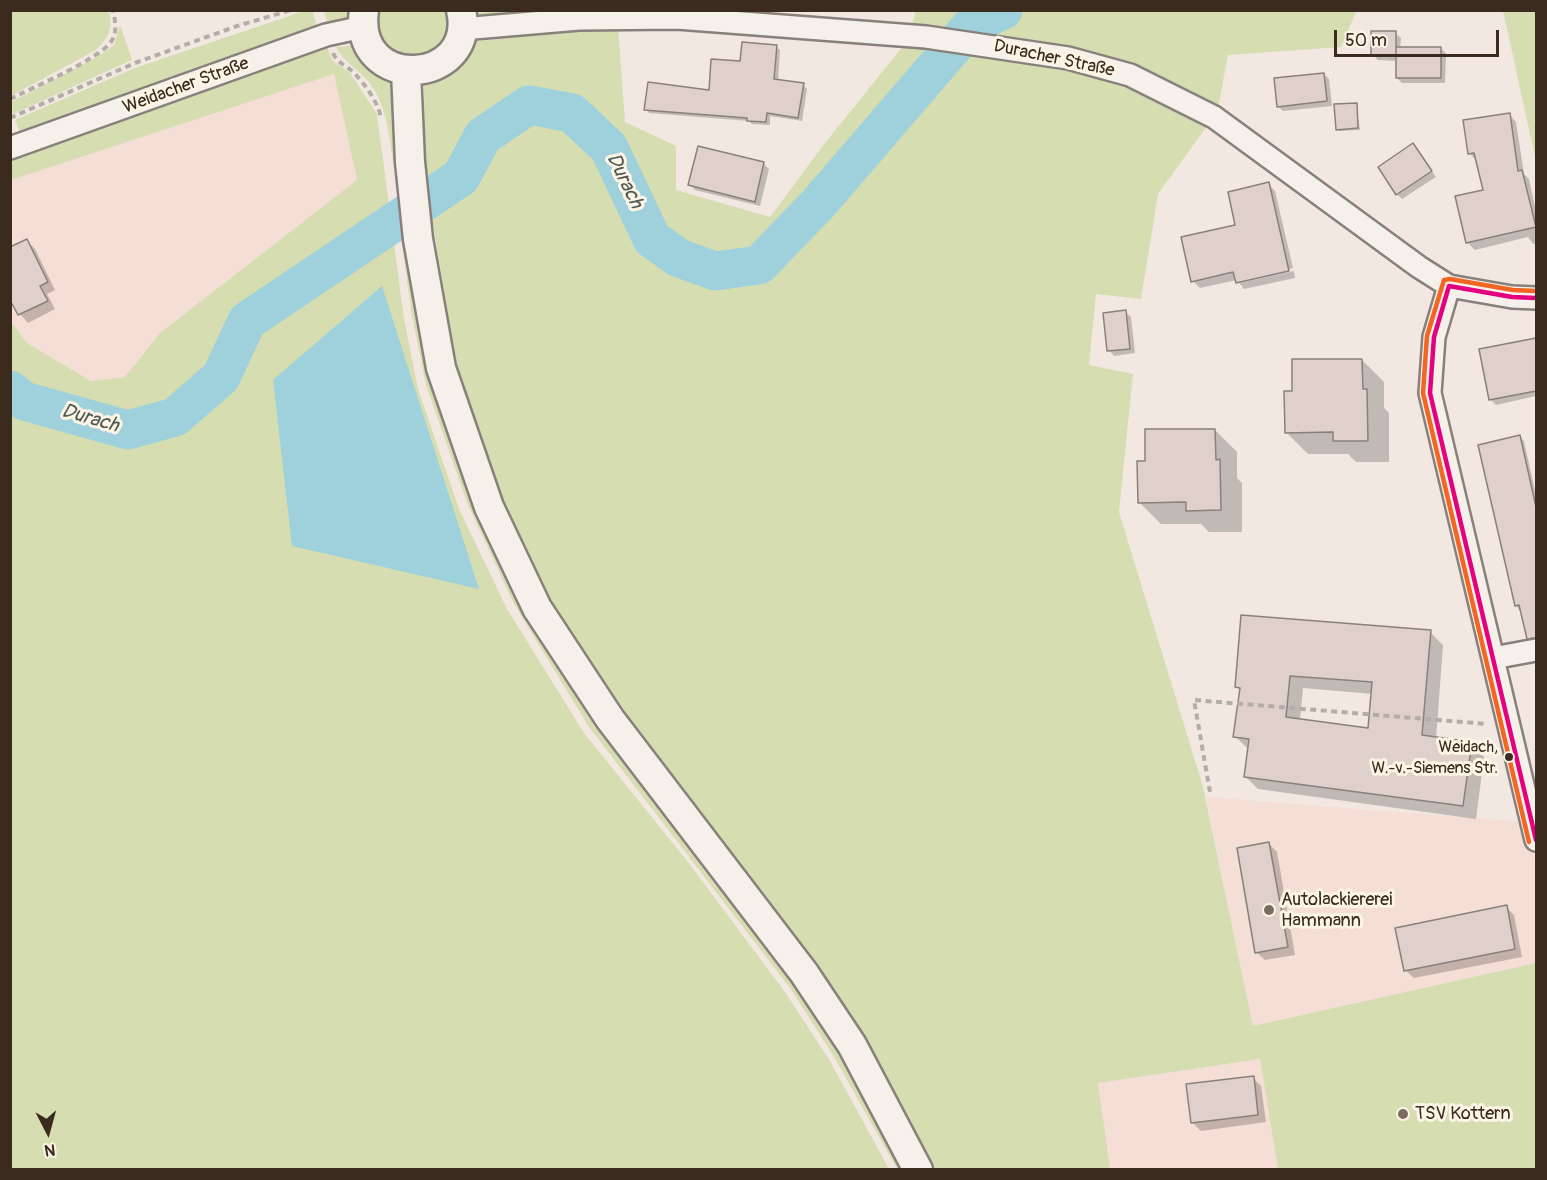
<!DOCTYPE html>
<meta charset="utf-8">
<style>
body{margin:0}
#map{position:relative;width:1547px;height:1180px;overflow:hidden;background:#f2e8e1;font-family:Pangolin,sans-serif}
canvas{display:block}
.frame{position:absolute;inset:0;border:12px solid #3b2a1e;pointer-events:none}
.north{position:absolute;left:18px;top:1102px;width:60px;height:60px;-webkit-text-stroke:4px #fcf5e5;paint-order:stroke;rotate:174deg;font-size:16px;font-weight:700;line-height:24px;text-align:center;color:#3b2a1e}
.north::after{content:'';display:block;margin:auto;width:21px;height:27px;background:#3b2a1e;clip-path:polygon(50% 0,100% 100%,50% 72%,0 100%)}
.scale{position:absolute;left:1334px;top:30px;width:165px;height:27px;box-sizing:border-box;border:3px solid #3b2a1e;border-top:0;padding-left:8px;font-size:18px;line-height:21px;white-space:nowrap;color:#3b2a1e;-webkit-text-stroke:4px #fcf5e5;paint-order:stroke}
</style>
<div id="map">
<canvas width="1547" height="1180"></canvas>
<div class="frame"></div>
<div class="north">N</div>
<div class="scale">50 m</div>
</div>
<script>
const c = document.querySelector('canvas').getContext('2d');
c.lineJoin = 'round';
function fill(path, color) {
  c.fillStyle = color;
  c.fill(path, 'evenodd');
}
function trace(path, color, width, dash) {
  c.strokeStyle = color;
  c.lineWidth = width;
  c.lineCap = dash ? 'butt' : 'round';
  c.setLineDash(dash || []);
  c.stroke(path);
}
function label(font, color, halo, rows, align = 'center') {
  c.font = font + ' Pangolin,sans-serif';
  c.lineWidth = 6;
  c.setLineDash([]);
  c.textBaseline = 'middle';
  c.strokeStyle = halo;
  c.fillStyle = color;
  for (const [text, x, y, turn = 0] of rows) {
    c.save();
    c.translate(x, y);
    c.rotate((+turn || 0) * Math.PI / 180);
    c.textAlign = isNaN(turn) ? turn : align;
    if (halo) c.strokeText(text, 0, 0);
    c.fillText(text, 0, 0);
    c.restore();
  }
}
const built = new Path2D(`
 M 334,74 L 357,180 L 160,333 L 125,377 L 91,381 L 27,343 L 11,320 L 10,180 Z
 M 1206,797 L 1525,822 L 1536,863 L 1536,963 L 1253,1026 Z
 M 1260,1059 L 1278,1169 L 1110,1169 L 1097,1083 Z`);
const green = new Path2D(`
 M 11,10 L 109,11 C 113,29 109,37 96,50 L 11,96 Z
 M 451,10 L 448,39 L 416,61 L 382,47 L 374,11 Z
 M 470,10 L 568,11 L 471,18 Z
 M 916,10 L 1389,11 L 1356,12 L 1341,47 L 1228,55 L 1218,108 L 1136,66 L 1033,40 L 912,26 Z
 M 304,11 L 313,11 L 317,28 L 21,136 L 15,120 L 135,68 Z
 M 324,11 L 355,11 L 354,19 L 329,27 Z
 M 1503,11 L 1536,11 L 1536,161 Z
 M 120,25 L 132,60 L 13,114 L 11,102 L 99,56 L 114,45 Z
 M 618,27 L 625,122 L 676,146 L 676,190 L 770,217 L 825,143 L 904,45 L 1066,66 L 1128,84 L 1210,122 L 1158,194 L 1141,299 L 1096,294 L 1089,365 L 1133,374 L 1119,512 L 1203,787 L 1253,1026 L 1536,963 L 1536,1169 L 1278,1169 L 1260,1059 L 1098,1083 L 1110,1169 L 932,1169 L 863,1039 L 815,964 L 621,710 L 548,599 L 502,498 L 456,362 L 429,201 L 425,160 L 424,79 L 470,42 Z
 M 357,45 L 395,80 L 398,163 L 393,162 C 389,136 387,107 371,85 C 361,71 344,63 336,47 Z
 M 327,47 L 332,60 L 350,73 L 377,114 L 404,319 L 418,389 L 459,509 L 507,609 L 584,733 L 688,862 L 785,992 L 830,1061 L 889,1169 L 11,1169 L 10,320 L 27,343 L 91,381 L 125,377 L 160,333 L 357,180 L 334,74 L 11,180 L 11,159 Z
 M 401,238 L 405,238 L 480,510 L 699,851 L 842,1050 L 906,1169 L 897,1169 L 833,1055 L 790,988 L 589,727 L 514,604 L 468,505 L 426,385 L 412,316 Z`);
const water = new Path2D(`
 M 382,286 L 479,589 L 292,546 L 273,380 Z`);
const shadow = new Path2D(`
 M 774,10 L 807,10 L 776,12 Z
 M 1395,33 L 1401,38 L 1400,48 L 1440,48 L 1446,53 L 1445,83 L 1402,83 L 1397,78 L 1397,61 L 1378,60 L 1373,55 Z
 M 776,47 L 780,50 L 778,81 L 803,85 L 807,89 L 802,121 L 770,116 L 770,125 L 752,124 L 749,121 L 649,113 L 646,109 L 710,91 L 741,62 Z
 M 1324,74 L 1329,79 L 1332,106 L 1283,111 L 1278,106 Z
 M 1356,104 L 1360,130 L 1339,131 L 1337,129 Z
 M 1509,114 L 1516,122 L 1524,174 L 1529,179 L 1536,211 L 1536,244 L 1533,244 L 1528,237 L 1475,250 L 1468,243 L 1457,197 L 1484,191 L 1476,160 L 1469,153 Z
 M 1413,145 L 1436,177 L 1402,199 L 1397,194 Z
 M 764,164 L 769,169 L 760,206 L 695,190 L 690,185 Z
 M 1268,184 L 1275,191 L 1293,268 L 1240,280 L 1240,283 L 1294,271 L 1295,278 L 1244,289 L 1237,280 L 1200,288 L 1193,281 Z
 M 27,241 L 35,249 L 55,290 L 47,294 L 55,309 L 28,323 L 20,314 L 10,296 Z
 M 1126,312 L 1131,317 L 1135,353 L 1114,356 L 1109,350 Z
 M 1536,339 L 1536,396 L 1496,405 L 1490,399 L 1481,350 Z
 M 1362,360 L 1384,382 L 1384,408 L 1389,413 L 1389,462 L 1356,462 L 1348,454 L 1308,454 L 1286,432 L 1293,392 Z
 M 1215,430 L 1237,452 L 1237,478 L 1242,483 L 1242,532 L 1209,532 L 1201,524 L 1161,524 L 1139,502 L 1146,463 Z
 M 1519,437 L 1524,441 L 1536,495 L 1536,624 L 1529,626 L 1516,605 Z
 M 1430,632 L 1443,645 L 1436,739 L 1471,743 L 1484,757 L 1476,819 L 1258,789 L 1245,776 L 1249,750 L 1235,736 L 1241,691 L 1236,687 ZM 1303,688 L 1373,694 L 1370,730 L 1300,720 Z
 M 1269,844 L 1277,852 L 1295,955 L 1265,960 L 1256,952 Z
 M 1506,907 L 1514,915 L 1522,957 L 1414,978 L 1405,970 Z
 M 1253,1078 L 1261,1086 L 1266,1122 L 1201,1131 L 1193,1123 Z`);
const river = new Path2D(`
 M 10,390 L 24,401 L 128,430 L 175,417 L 221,377 L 247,321 L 461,177 L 483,136 L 529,105 L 572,113 L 609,148 L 652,239 L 679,258 L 715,271 L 759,265 L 818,204 L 972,25 L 1003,10`);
const building = new Path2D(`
 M 1371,31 L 1396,31 L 1396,56 L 1371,56 Z
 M 742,42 L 777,45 L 774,79 L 804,83 L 798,118 L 767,113 L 766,122 L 747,121 L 747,118 L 644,110 L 648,82 L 709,90 L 711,59 L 740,61 Z
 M 1396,47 L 1441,47 L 1441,78 L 1396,78 Z
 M 1324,73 L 1327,101 L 1277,107 L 1274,78 Z
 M 1357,103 L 1358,128 L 1336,130 L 1334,104 Z
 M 1510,113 L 1518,171 L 1522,170 L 1536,227 L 1466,243 L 1455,196 L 1483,190 L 1474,153 L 1468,154 L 1463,120 Z
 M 1413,143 L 1432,171 L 1396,195 L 1378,167 Z
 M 698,146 L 764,162 L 755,202 L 688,185 Z
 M 1269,182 L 1289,271 L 1236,283 L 1233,272 L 1191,282 L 1181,237 L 1235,225 L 1228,192 Z
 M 27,239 L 48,282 L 40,286 L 48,301 L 18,315 L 10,300 L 10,247 Z
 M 1126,310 L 1130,349 L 1107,351 L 1103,313 Z
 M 1536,338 L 1536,391 L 1489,400 L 1479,349 Z
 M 1292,359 L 1362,359 L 1363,389 L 1367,389 L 1368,441 L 1333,441 L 1333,432 L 1285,433 L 1284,391 L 1292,391 Z
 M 1145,429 L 1215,429 L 1216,460 L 1220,459 L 1221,510 L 1186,511 L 1186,502 L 1138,503 L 1137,461 L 1145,461 Z
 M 1520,435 L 1536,507 L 1536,638 L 1527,639 L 1519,605 L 1515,606 L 1478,445 Z
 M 1241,615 L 1431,630 L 1422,735 L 1472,742 L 1463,806 L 1244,777 L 1249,739 L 1233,737 L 1240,688 L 1235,687 ZM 1290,676 L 1372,682 L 1368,728 L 1286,717 Z
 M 1269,842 L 1288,947 L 1255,953 L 1237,848 Z
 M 1507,905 L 1515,949 L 1404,971 L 1395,928 Z
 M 1254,1076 L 1258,1115 L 1191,1123 L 1186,1084 Z`);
const path = new Path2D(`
 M 333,53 C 337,63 346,65 354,73 C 365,84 378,102 381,118
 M 10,99 C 32,88 99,59 111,42 C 118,32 115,21 113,10
 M 10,118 L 135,63 L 237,26 L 291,10
 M 1210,792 L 1194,700 L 1487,724`);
const street = new Path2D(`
 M 462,29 L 579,19 L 677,18 L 926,37 L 1068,58 L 1130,75 L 1214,117 L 1419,267 L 1449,286 L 1512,297 L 1536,298
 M 10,148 L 326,35 L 363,27
 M 1449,286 L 1434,337 L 1430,393 L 1536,840
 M 1493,658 L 1536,650`);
const secondary = new Path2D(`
 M 364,10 C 352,94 478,86 461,10
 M 406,71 L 410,162 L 418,239 L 441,368 L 489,507 L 537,608 L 610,719 L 804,973 L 852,1045 L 918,1170`);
const bus1 = new Path2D(`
 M 1449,286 L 1434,337 L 1430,393 L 1536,840
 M 1449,286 L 1512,297 L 1536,298`);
const bus2 = new Path2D(`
 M 1529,842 L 1423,393 L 1427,336 L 1444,280 L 1450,279 L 1513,290 L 1536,291`);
const markers = [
 [1509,757,5,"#3b2a1e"],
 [1269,910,6,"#7b6c62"],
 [1403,1114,6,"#7b6c62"]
];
const busNames = [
 ["Weidach,",1498,748],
 ["W.-v.-Siemens Str.",1498,769]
];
const streetNames = [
 ["Duracher Straße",1054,59,12],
 ["Weidacher Straße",186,86,-20]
];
const poiNames = [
 ["Autolackiererei",1281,900],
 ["Hammann",1281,921],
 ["TSV Kottern",1415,1114]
];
const waterNames = [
 ["Durach",624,181,64],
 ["Durach",90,419,16]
];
fill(built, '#f4ded5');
fill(green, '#d5ddb1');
fill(water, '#9fd1dc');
fill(shadow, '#0003');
trace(river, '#9fd1dc', 39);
fill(building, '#e0d0cb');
trace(building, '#88817b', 1.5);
trace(street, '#88817b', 26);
trace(secondary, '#88817b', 33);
trace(path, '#b2ada7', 4, [6, 4.5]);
trace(street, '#f5f0ea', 21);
trace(secondary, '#f5f0ea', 28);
trace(bus1, '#e5007d', 4.5);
trace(bus2, '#f26522', 4.5);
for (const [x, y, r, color] of markers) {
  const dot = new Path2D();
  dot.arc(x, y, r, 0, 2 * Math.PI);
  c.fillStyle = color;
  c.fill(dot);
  trace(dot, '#fcf5e5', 2);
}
label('16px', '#3b2a1e', '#fcf5e5', busNames, 'right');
label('18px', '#3b2a1e', '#fcf5e5', streetNames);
label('18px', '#3b2a1e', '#fcf5e5', poiNames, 'left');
label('italic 20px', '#4e5956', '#fcf5e5', waterNames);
</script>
